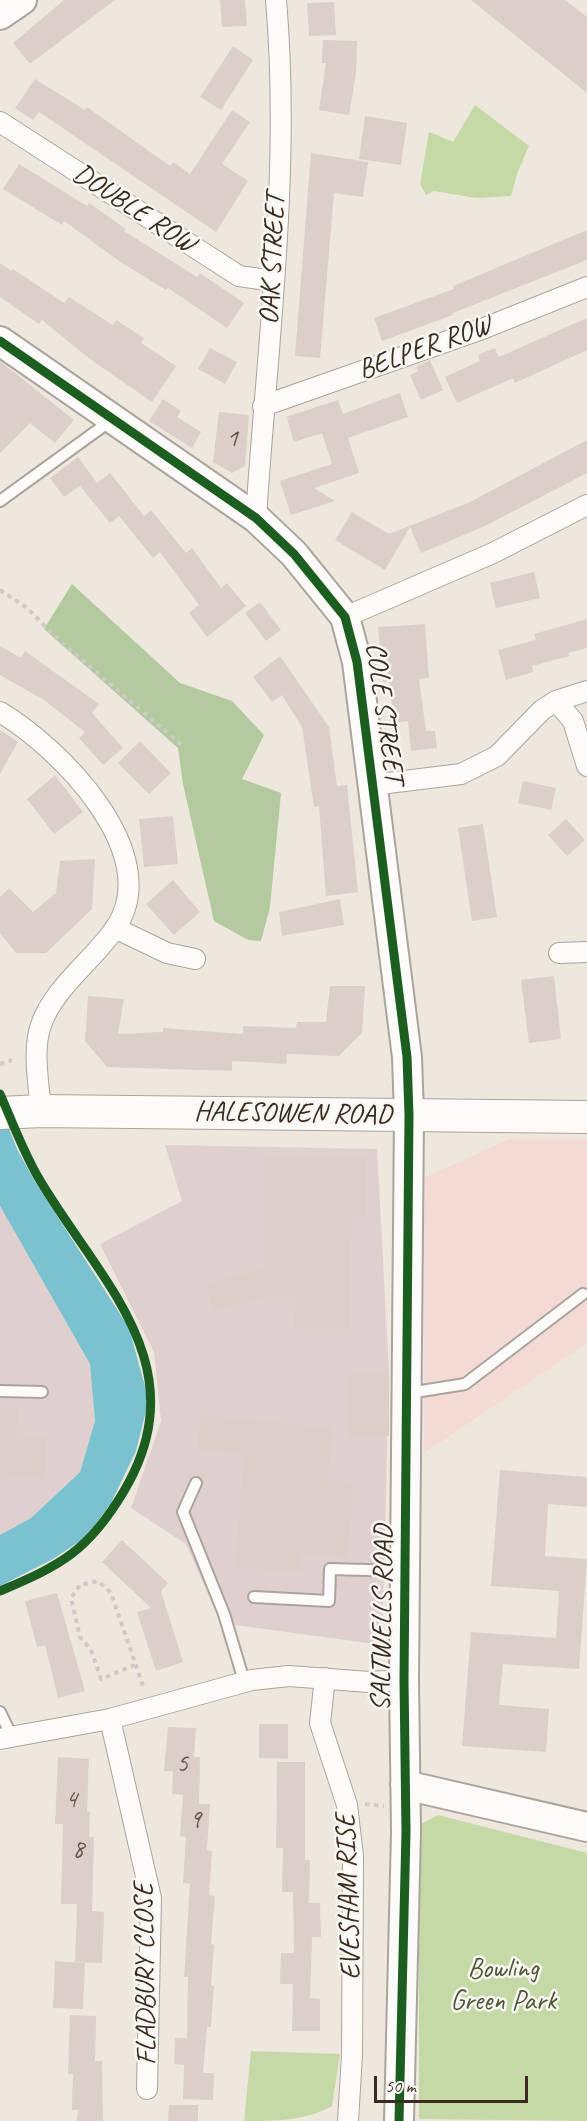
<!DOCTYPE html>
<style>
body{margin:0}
#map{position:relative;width:587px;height:2121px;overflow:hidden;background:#eee7de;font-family:Caveat,sans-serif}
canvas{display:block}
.scale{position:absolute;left:374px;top:2076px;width:154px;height:27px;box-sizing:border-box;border:3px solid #3b2a1e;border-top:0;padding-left:8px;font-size:18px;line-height:21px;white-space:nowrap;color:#3b2a1e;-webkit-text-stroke:4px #f6f6f2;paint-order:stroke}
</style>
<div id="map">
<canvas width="587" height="2121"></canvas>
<div class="scale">50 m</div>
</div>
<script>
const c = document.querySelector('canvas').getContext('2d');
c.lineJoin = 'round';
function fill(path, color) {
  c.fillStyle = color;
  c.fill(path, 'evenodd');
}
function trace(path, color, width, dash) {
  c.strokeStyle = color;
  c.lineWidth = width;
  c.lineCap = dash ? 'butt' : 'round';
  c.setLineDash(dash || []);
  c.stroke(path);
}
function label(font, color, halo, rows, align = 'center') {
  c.font = font + ' Caveat,sans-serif';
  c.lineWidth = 5;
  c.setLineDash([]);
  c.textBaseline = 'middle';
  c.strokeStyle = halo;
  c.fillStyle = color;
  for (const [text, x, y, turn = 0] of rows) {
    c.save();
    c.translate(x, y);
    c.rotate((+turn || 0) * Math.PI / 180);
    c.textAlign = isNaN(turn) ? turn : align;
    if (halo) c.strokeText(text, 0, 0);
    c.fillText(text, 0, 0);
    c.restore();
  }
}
const built = new Path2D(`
 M 510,1139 L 587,1139 L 587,1343 L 424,1453 L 424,1178 Z`);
const industrial = new Path2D(`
 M 165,1145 L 377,1149 L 389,1373 L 382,1645 L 221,1623 L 186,1544 L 131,1508 L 161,1421 L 154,1352 L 100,1244 L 182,1201 Z
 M 0,1206 L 90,1364 L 95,1421 L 80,1472 L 31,1518 L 0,1535 Z`);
const green = new Path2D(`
 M 475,105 L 529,146 L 518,171 L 511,196 L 476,198 L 434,191 L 426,195 L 420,184 L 429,132 L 453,142 Z
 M 438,1815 L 587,1853 L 587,2121 L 419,2119 L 419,1825 Z
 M 251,2051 L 340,2054 L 332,2106 C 305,2121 275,2121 244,2121 Z`);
const forest = new Path2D(`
 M 72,584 L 180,683 L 232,701 L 264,735 L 242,779 L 281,793 L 270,907 L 261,941 L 248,940 L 214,921 L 183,784 L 178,748 L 44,629 Z`);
const water = new Path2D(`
 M 0,1106 L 17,1149 L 34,1180 L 129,1328 L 146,1390 L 146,1411 L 136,1451 L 111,1503 L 95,1525 L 80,1541 L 53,1559 L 0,1586 L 0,1535 L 31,1518 L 80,1472 L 95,1421 L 90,1364 L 0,1206 Z`);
const building = new Path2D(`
 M 64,0 L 115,0 L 30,64 L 13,43 Z
 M 220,0 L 245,0 L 247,26 L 222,27 Z
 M 471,0 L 565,0 L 587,17 L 587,93 Z
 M 334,2 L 336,35 L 309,36 L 307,3 Z
 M 323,40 L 357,41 L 356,73 L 349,115 L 319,110 L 326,63 L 322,63 Z
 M 233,46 L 253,60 L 221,110 L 200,97 Z
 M 35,79 L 85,110 L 87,107 L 170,166 L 173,162 L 190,174 L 232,110 L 250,122 L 222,164 L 248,181 L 216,232 L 39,112 L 33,120 L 15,108 Z
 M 365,116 L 407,123 L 401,165 L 359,159 Z
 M 311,153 L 368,162 L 363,197 L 334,193 L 320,358 L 295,356 Z
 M 19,164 L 87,206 L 89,203 L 126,229 L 124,231 L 197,277 L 200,273 L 244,303 L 227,328 L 168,288 L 166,290 L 119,261 L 64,221 L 62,225 L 3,189 Z
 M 587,230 L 587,260 L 453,313 L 453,315 L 382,341 L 374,318 L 454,289 L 453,286 Z
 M 0,263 L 12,271 L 13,269 L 64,303 L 69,297 L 113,325 L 116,320 L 144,338 L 141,343 L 176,366 L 152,402 L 90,359 L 42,320 L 39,324 L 0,297 Z
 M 587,318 L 587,350 L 515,383 L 513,378 L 457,403 L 445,377 L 480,361 L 478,355 L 495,348 L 499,357 Z
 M 210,348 L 237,362 L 225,384 L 198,369 Z
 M 430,360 L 443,390 L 421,400 L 410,375 L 418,371 L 416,367 Z
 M 0,361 L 74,420 L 55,443 L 30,423 L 0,453 Z
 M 400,393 L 408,417 L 348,438 L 359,473 L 314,488 L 335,501 L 291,515 L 280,481 L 332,464 L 322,433 L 294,442 L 287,419 L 290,419 L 286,417 L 338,400 L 343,414 Z
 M 163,399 L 181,411 L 177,417 L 201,432 L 192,448 L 149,421 Z
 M 219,412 L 249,415 L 245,466 L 232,473 L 213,462 Z
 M 587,440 L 587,473 L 485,526 L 421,553 L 410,527 L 385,570 L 335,540 L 352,512 L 389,534 L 468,503 Z
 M 78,457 L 97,483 L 110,473 L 144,516 L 151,510 L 186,553 L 192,548 L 221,588 L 227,583 L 246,606 L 207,637 L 189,613 L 199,605 L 160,552 L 153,558 L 119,516 L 110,523 L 80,486 L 64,497 L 50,478 Z
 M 534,572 L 540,598 L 496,608 L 490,583 Z
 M 260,602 L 281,630 L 266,641 L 245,613 Z
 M 587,619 L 587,648 L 568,653 L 569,656 L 532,666 L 533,672 L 506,680 L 498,650 L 536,640 L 534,634 Z
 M 425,624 L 429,678 L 419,679 L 426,731 L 435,731 L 437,748 L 411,751 L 408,721 L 394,723 L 389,681 L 383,682 L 378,627 Z
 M 0,646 L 21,658 L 25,651 L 99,704 L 92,713 L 123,748 L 103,765 L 79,738 L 85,732 L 44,700 L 0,675 Z
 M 280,656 L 329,727 L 337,786 L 347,785 L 358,892 L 326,896 L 319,806 L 314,807 L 302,727 L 282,695 L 272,702 L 253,677 Z
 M 0,730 L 18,742 L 0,774 Z
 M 140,741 L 171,773 L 149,794 L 118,763 Z
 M 55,775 L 83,812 L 54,834 L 27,799 Z
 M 523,781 L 556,788 L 551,810 L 518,803 Z
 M 173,816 L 178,864 L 144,867 L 139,819 Z
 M 566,819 L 585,840 L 567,856 L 548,835 Z
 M 483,824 L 497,917 L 472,921 L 458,828 Z
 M 95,859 L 92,909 L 46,953 L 16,953 L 0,933 L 0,897 L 9,888 L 33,912 L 56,893 L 60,861 Z
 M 173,880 L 200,912 L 174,935 L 146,904 Z
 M 340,899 L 344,925 L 282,936 L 279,912 Z
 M 554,976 L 561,1039 L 529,1043 L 521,980 Z
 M 330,986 L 365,986 L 362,1033 L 339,1056 L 287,1054 L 286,1064 L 232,1061 L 232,1071 L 107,1067 L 85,1041 L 88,996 L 124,999 L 118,1034 L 163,1032 L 163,1028 L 243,1034 L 243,1026 L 296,1028 L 297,1022 L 326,1022 Z
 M 265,1158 L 366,1158 L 366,1215 L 351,1215 L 350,1329 L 294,1329 L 295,1297 L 266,1297 L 213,1311 L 206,1284 L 264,1268 Z
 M 348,1373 L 389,1373 L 389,1436 L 348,1436 Z
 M 0,1408 L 18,1409 L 17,1439 L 47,1437 L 45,1478 L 0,1479 Z
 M 201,1415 L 333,1428 L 328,1480 L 354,1482 L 348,1557 L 301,1553 L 300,1572 L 235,1567 L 244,1454 L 197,1449 Z
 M 500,1470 L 587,1477 L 587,1507 L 548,1504 L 545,1556 L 587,1559 L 579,1669 L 503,1664 L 499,1705 L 549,1709 L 546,1752 L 462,1746 L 471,1632 L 556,1638 L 559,1591 L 491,1586 Z
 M 122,1540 L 168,1583 L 161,1591 L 183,1662 L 156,1671 L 137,1612 L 151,1608 L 102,1562 Z
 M 57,1593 L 85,1691 L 58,1698 L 45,1645 L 37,1647 L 25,1601 Z
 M 259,1724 L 288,1724 L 288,1759 L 259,1758 Z
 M 168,1727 L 196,1728 L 194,1757 L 200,1757 L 199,1804 L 210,1804 L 207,1850 L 212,1851 L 209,1895 L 215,1896 L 211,1944 L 214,1945 L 211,1986 L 214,1986 L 211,2027 L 207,2027 L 203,2073 L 214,2073 L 213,2100 L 183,2099 L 184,2065 L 174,2064 L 175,2038 L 187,2038 L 188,1977 L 184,1977 L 190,1884 L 183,1883 L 186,1837 L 180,1836 L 183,1795 L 172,1794 L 173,1771 L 164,1771 Z
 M 58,1757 L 89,1759 L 87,1811 L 90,1812 L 89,1837 L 94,1837 L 92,1911 L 104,1912 L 102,1963 L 75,1962 L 77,1904 L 61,1904 L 63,1824 L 55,1824 Z
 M 277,1762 L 305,1762 L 305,1860 L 310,1860 L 309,1903 L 320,1903 L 321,1937 L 312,1937 L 310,1998 L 320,1999 L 320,2031 L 292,2031 L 293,1984 L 280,1984 L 281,1953 L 294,1953 L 293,1892 L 282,1892 L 283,1848 L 276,1848 Z
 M 55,1961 L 85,1963 L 83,2009 L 53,2008 Z
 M 70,2015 L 96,2016 L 95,2061 L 102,2061 L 103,2121 L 77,2121 L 78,2110 L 72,2110 L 73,2074 L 68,2074 Z
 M 169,2105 L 198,2105 L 198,2121 L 168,2121 Z`);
const path = new Path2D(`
 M 0,590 L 26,607 L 62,643 L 183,746
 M 0,1064 L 12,1060
 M 135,1665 L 101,1679 L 91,1650 L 80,1637 L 71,1598 L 80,1585 L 98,1581 L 111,1593 L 144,1689
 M 365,1804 L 384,1806`);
const lane = new Path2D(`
 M 0,501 L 113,419
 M 0,1391 L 42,1392
 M 409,1393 L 465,1384 L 583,1294
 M 196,1483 L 183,1512 L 224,1614 L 244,1681
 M 254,1597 L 329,1601 L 330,1569 L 403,1571
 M 0,1712 L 12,1737`);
const street = new Path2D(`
 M 0,122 L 239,276 L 274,281
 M 263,406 L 482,329 L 587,287
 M 256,518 C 267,346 291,172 276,0
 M 345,617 L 493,553 L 587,505
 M 556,701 L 573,721 L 587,766
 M 0,712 C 59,747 165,853 116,927 C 94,960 54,987 41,1025 C 32,1050 39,1084 41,1111
 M 372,785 L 461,774 L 497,756 L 542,710 L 556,701 L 587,691
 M 115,928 L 167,953 L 195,959
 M 559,953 L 587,952
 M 325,1678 L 320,1723 L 347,1805 L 353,1856 L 352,2055 L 348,2121
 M 110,1719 L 151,1898 L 147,2089
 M 0,1739 L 110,1719 L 252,1680 L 289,1676 L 369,1682 L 404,1680`);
const secondary = new Path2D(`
 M 0,15 L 22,0
 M 0,341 L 256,518 L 294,554 L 345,617 L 357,662 L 407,1057 L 409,1115 L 404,1680 L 406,1832 L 399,2121
 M 405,1785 L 587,1827`);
const primary = new Path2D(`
 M 0,1113 L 41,1111 L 587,1117`);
const cycleway = new Path2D(`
 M 0,341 L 256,518 L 294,554 L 345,617 L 357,662 L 407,1057 L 409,1115 L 404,1680 L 406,1832 L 399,2121
 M 0,1094 C 12,1121 23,1151 38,1177 C 98,1280 199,1364 124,1491 C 89,1550 62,1565 0,1591`);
const numberNames = [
 ["1",232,439],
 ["5",182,1764],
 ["4",71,1800],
 ["9",195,1820],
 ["8",78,1850]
];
const streetNames = [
 ["DOUBLE ROW",134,209,33],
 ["OAK STREET",273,259,-87],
 ["BELPER ROW",425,348,-20],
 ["COLE STREET",384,713,82],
 ["HALESOWEN ROAD",293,1114,1],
 ["SALTWELLS ROAD",383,1618,-89],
 ["EVESHAM RISE",349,1897,-92],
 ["FLADBURY CLOSE",146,1974,-91]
];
const parkNames = [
 ["Bowling",503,1970],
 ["Green Park",503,2002]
];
fill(built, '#f3dad4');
fill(industrial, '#dfd0cf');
fill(green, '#c5d9a6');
fill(forest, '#b3c99e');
fill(water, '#7ac2cf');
fill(building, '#dccfca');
trace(lane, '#aaa49d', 14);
trace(street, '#aaa49d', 22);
trace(secondary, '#aaa49d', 32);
trace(primary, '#aaa49d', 34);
trace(path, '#cdcac7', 4, [4.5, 4.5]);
trace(lane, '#fcfbfa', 10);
trace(street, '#fcfbfa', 20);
trace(secondary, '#fcfbfa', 28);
trace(primary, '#fcfbfa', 32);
trace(cycleway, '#1b5e20', 9);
label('26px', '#64544a', null, numberNames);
label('28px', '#3b2a1e', '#f6f6f2', streetNames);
label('28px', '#555335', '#f6f6f2', parkNames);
</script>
